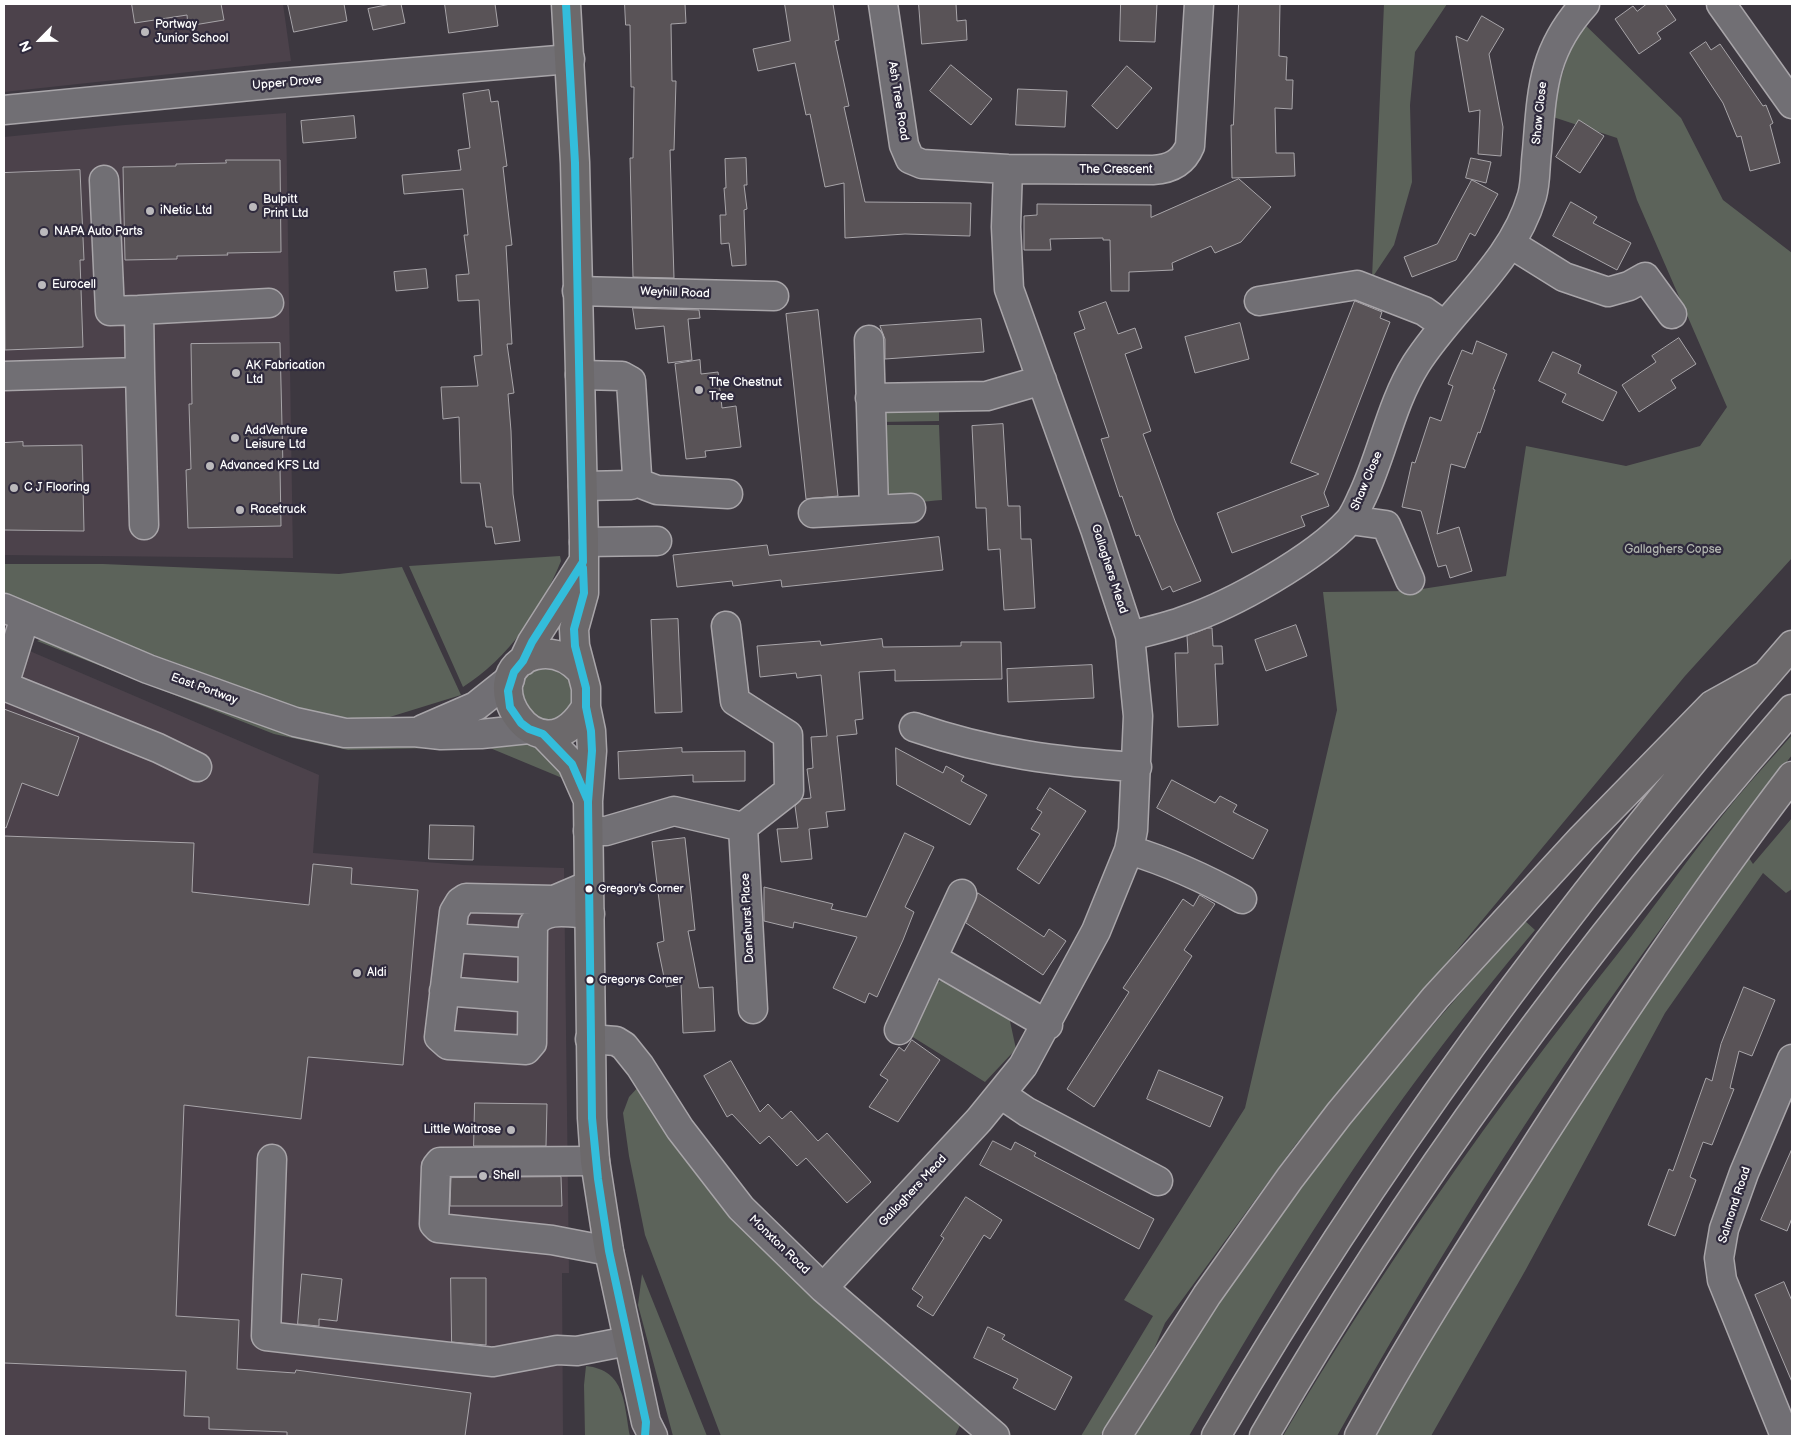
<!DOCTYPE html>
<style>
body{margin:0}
#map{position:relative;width:1796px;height:1440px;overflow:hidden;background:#3d3840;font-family:"Balsamiq Sans",sans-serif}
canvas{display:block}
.frame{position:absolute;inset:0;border:5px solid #fff;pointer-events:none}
.north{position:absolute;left:15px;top:15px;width:50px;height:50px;-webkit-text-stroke:4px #2f2a3d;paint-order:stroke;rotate:247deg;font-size:14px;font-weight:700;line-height:20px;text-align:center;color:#fff}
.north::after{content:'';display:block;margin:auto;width:18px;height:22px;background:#fff;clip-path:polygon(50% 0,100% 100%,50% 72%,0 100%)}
</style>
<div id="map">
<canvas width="1796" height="1440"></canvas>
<div class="frame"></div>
<div class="north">N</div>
</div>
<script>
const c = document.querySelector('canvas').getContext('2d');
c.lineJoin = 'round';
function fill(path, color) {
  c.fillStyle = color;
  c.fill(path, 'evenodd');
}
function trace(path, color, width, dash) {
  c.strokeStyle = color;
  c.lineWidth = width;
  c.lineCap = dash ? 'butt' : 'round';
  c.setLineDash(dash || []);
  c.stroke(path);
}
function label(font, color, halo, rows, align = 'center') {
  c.font = font + ' "Balsamiq Sans",sans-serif';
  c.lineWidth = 4.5;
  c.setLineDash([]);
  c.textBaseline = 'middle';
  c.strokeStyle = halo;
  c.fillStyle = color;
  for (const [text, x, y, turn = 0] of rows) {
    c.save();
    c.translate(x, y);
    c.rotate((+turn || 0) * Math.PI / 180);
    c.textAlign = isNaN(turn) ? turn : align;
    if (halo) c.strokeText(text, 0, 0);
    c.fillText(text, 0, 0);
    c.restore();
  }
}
const built = new Path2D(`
 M 4,4 L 283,4 L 291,61 L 4,92 Z
 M 286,113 L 293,558 L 4,555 L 4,137 L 125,125 Z
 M 4,640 L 319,775 L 313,853 L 463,865 L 564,868 L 569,1273 L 562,1273 L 563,1436 L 4,1436 Z`);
const green = new Path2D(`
 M 1384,4 L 1447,4 L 1415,52 L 1410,105 L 1412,182 L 1394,245 L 1372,278 Z
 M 1579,19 L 1681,118 L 1723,200 L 1792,253 L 1792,558 L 1685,676 L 1296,1144 L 1165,1323 L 1154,1349 L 1100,1436 L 1081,1436 L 1153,1316 L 1124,1300 L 1245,1108 L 1337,710 L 1323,592 L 1409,591 L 1506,576 L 1526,446 L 1626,466 L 1700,446 L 1727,407 L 1637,200 L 1617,138 L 1550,116 Z
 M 939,405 L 939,421 L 879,422 L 886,410 Z
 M 878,425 L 939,425 L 942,500 C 923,501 901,507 887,491 Z
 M 560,556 L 561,561 C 541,610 509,658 463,687 L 409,566 Z
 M 4,564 L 103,564 L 339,574 L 402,567 L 461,695 L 380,720 L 324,716 L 307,711 L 135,648 L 4,595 Z
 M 43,639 L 283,732 L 324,743 L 350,745 L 474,744 L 475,747 L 348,750 L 274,734 L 37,641 Z
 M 538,666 C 563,668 570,673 576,698 L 558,723 L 532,722 L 518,683 Z
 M 1792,735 L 1792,755 C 1743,819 1694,883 1646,949 C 1533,1104 1431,1269 1337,1436 L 1283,1436 C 1382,1268 1494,1109 1616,956 C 1656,905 1693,851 1735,800 C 1753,778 1773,757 1792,735 Z
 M 490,742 C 508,743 534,739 548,753 C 555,761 561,772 567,780 L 490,748 Z
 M 1792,818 L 1792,889 L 1786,893 L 1763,873 L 1665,1013 L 1525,1271 L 1431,1436 L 1375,1436 L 1452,1305 L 1591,1083 L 1749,858 L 1753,864 Z
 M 1524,920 L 1535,930 C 1463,1015 1392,1109 1331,1203 C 1281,1279 1235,1358 1189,1436 L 1133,1436 C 1188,1348 1245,1262 1307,1179 C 1374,1089 1451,1006 1524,920 Z
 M 945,979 L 1008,1012 L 1016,1049 L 985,1082 L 908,1034 L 934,984 Z
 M 640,1085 L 701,1179 L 742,1225 L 960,1425 L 955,1436 L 721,1436 L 645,1235 L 629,1156 L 623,1113 L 629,1097 Z
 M 642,1274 L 707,1436 L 673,1436 L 638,1305 Z
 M 586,1366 C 626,1370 624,1405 630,1436 L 585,1436 L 584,1385 Z`);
const building = new Path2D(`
 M 132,4 L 221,4 L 224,20 L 188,26 L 187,15 L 135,23 Z
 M 288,4 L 344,4 L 347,21 L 294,32 Z
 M 391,4 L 401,4 L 405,23 L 373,30 L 368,9 Z
 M 445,4 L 495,4 L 498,26 L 449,33 Z
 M 625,4 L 685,4 L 686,23 L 671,24 L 672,81 L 676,81 L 674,150 L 670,150 L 674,278 L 633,277 L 630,158 L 633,158 L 634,87 L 631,87 L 630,25 L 626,25 Z
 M 785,4 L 833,4 L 839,40 L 835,41 L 849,106 L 844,107 L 865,202 L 971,203 L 970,236 L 905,234 L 845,238 L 844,183 L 825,187 L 810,114 L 806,115 L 795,63 L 758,71 L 753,49 L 790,41 Z
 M 919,4 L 956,4 L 957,21 L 966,20 L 967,40 L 922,44 Z
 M 1121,4 L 1157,4 L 1155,42 L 1120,41 Z
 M 1239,4 L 1280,4 L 1279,56 L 1287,57 L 1286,80 L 1293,80 L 1292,109 L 1275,108 L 1276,153 L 1294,153 L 1295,176 L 1232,178 L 1231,125 L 1233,125 Z
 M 1647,4 L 1665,4 L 1676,20 L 1657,33 L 1661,39 L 1639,54 L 1615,19 L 1633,6 L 1637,11 Z
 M 1482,16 L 1504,29 L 1489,54 L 1503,127 L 1501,156 L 1478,154 L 1480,110 L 1469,112 L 1456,36 L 1467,41 Z
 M 1706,42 L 1711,50 L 1720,44 L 1763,106 L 1766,105 L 1773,123 L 1770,125 L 1780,163 L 1750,171 L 1741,136 L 1737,137 L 1723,103 L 1690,53 Z
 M 951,65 L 992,99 L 971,125 L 930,91 Z
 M 1127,66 L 1152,88 L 1117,129 L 1092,106 Z
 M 1018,89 L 1067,91 L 1065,127 L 1016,125 Z
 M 489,90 L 491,102 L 498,101 L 507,166 L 503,167 L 512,245 L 506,246 L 512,344 L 507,344 L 514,393 L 508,394 L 511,431 L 513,494 L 520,541 L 495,544 L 492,527 L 486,527 L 480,483 L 461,483 L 459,417 L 443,419 L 441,387 L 478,386 L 474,356 L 482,355 L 479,300 L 458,301 L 456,275 L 469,274 L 464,235 L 468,235 L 463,189 L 404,194 L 402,175 L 461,170 L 458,150 L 470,148 L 463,94 Z
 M 354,116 L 356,138 L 303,143 L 301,121 Z
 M 1579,120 L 1604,136 L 1580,173 L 1556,157 Z
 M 746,158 L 747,185 L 744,185 L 747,209 L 744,210 L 746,265 L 732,266 L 729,243 L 721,244 L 720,215 L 726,215 L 724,188 L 726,188 L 725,159 Z
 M 1471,158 L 1491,162 L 1486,183 L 1466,178 Z
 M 226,160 L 280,160 L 281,252 L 227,253 L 228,255 L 177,256 L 177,259 L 125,260 L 123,167 L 176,166 L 176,164 L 226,163 Z
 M 80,170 L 84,260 L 80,260 L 83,347 L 5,350 L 4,173 Z
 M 1239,179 L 1271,207 L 1241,242 L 1215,253 L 1211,246 L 1172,263 L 1173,270 L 1129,272 L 1129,291 L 1111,291 L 1110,240 L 1103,240 L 1103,238 L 1050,239 L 1051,250 L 1024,250 L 1024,216 L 1037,215 L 1037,204 L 1151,205 L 1151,217 Z
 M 1472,180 L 1498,194 L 1475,236 L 1470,233 L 1456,260 L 1412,277 L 1404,257 L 1437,244 Z
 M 1571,202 L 1597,217 L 1593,223 L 1631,243 L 1617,270 L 1553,236 Z
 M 426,269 L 428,288 L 396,291 L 394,272 Z
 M 1355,301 L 1382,312 L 1380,318 L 1390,322 L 1324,493 L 1329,506 L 1301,516 L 1305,526 L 1232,553 L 1217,513 L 1319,474 L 1291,463 Z
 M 1106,302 L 1118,334 L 1135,328 L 1142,348 L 1125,354 L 1151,431 L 1143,434 L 1175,521 L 1201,581 L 1173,592 L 1170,586 L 1162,590 L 1139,535 L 1136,536 L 1122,496 L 1120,497 L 1101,439 L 1109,437 L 1074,333 L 1085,329 L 1079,312 Z
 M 633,308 L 699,310 L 700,318 L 688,319 L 692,360 L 668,363 L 664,326 L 636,329 Z
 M 818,310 L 838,496 L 806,499 L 786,314 Z
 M 981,319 L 984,352 L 885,359 L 885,339 L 880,326 Z
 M 1240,323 L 1249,359 L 1195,373 L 1185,337 Z
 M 1679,338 L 1696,364 L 1671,380 L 1676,388 L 1639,412 L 1622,385 L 1656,362 L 1652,356 Z
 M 1477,341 L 1507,354 L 1493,389 L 1495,390 L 1480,433 L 1478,432 L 1465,468 L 1451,464 L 1437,534 L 1459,527 L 1472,571 L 1450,578 L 1446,565 L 1438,567 L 1421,511 L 1402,507 L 1412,462 L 1415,463 L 1430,417 L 1441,421 L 1453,386 L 1448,384 L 1462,350 L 1472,354 Z
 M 280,343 L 283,467 L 280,467 L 281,526 L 188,528 L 186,470 L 191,469 L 189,404 L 192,404 L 191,344 Z
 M 1553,352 L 1581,365 L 1578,373 L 1617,392 L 1603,421 L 1562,402 L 1566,394 L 1539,381 Z
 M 700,360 L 701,374 L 718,372 L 722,408 L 736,406 L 741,447 L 705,451 L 706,457 L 686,459 L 675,364 Z
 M 1003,424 L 1008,506 L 1020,506 L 1021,539 L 1031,539 L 1035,608 L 1004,610 L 1000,549 L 988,550 L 986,508 L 976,508 L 972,426 Z
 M 23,442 L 23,446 L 82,445 L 84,531 L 4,530 L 4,443 Z
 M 939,537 L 943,570 L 782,587 L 781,580 L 733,586 L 732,581 L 677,587 L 673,555 L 767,545 L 769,555 Z
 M 678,619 L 682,712 L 655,713 L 651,620 Z
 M 1296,625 L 1307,656 L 1266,671 L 1255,640 Z
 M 1208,628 L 1212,628 L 1213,646 L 1222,646 L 1223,664 L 1215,664 L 1218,725 L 1178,727 L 1175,653 L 1188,653 L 1187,636 Z
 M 882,639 L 883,647 L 961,646 L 961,642 L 1001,642 L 1002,679 L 895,681 L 895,670 L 859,672 L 863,719 L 855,720 L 857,734 L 837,736 L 845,810 L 826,812 L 828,827 L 809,829 L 812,859 L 781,862 L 777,829 L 798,828 L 795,806 L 802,799 L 811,798 L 807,769 L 813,768 L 811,737 L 827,736 L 821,675 L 797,678 L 796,673 L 760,677 L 757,646 L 820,641 L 821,645 Z
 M 1092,665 L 1094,698 L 1008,702 L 1007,669 Z
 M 4,709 L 79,737 L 58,796 L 22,783 L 6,828 L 4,827 Z
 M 682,748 L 682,752 L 745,751 L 745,781 L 693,782 L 693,775 L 619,779 L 618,752 Z
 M 896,748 L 943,773 L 946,766 L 964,776 L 961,781 L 987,795 L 970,825 L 897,785 Z
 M 1172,780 L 1215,803 L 1220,796 L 1237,805 L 1233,812 L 1268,830 L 1253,859 L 1157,808 Z
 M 1050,788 L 1086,811 L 1039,884 L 1017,869 L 1040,834 L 1031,829 L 1042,812 L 1037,809 Z
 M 430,825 L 474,826 L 473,860 L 429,859 Z
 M 905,833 L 934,847 L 905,907 L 914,912 L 903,940 L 877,997 L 869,993 L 865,1003 L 833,988 L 857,937 L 794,922 L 793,928 L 764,921 L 764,887 L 833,904 L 831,909 L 866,917 Z
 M 4,836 L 194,843 L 192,892 L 309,905 L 313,864 L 352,868 L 351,884 L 418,890 L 403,1065 L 308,1057 L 301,1119 L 184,1105 L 176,1316 L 239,1320 L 237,1369 L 295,1373 L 296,1370 L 471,1393 L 465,1436 L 287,1436 L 287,1432 L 209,1429 L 209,1417 L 184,1416 L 186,1371 L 4,1363 Z
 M 685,838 L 695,930 L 688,931 L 699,988 L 713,987 L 715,1031 L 683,1033 L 681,984 L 666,987 L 657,943 L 664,941 L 652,842 Z
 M 978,893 L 1044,937 L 1049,929 L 1066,941 L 1043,975 L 966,923 Z
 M 1200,895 L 1215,904 L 1184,950 L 1192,956 L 1094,1107 L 1067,1089 L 1129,992 L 1123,988 L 1183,899 L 1193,906 Z
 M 1744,987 L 1775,1000 L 1752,1056 L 1739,1051 L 1730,1088 L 1734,1089 L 1712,1145 L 1703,1142 L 1690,1177 L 1696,1180 L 1675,1236 L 1648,1225 L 1669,1169 L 1673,1171 L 1706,1078 L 1712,1081 L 1721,1044 Z
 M 912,1040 L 940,1060 L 898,1122 L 869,1107 L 888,1080 L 880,1075 L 899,1047 L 904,1051 Z
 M 731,1061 L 760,1112 L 768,1104 L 782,1119 L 791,1111 L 818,1141 L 827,1133 L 871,1182 L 847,1203 L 806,1158 L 797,1166 L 769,1136 L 760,1144 L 732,1114 L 727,1117 L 704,1076 Z
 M 1159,1070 L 1223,1097 L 1210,1127 L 1147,1099 Z
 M 475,1103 L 547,1104 L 546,1146 L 474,1146 Z
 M 993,1141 L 1011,1150 L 1015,1142 L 1036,1153 L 1034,1156 L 1154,1219 L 1139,1249 L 980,1165 Z
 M 1792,1149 L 1792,1218 L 1787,1231 L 1761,1220 Z
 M 561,1177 L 562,1206 L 450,1206 L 451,1178 Z
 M 966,1197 L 1002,1220 L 990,1239 L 984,1235 L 933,1316 L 917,1306 L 923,1297 L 912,1289 L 944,1238 L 941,1236 Z
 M 302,1274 L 342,1279 L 337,1321 L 319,1319 L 319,1326 L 298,1324 Z
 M 451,1278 L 486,1278 L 486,1345 L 452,1342 Z
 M 1784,1282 L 1792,1301 L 1792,1382 L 1755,1295 Z
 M 988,1327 L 1005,1335 L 1002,1339 L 1072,1377 L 1055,1410 L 1013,1388 L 1018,1379 L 974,1358 Z`);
const minor = new Path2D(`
 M 883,4 L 904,145 L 910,159 L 922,164 L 1008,169 L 1153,170 C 1170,169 1183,163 1190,146 L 1199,4
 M 1721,4 L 1792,104
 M 4,110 L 271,84 L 570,59
 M 104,180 L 110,311 L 139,310
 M 1511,244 L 1564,277 L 1608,292 L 1629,286 L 1645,277 L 1672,314
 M 577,291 L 774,296
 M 1259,301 L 1357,285 L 1424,311 L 1444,325
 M 869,340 L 874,509
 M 140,372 L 144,525
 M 580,375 L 622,376 L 631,381 L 637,475 L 636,482 L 631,485 L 583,486
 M 4,376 L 140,372 L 139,310 L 269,303
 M 870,398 L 987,396 L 1042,380
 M 636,482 L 657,490 L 728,494
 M 813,513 L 911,508
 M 1350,520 L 1386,525 L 1410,580
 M 584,542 L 657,541
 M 4,608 L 148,669 L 295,722 L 345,733 L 414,732 L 441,735 L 481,734 L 529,729
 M 726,626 L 735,701 L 788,735 L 789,791 L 743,827 L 753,1009
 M 1130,636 C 1149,631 1168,627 1186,620 C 1234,604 1315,558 1349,521 C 1355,514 1359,503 1363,495 C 1383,452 1391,404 1416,364 C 1453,306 1512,264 1532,196 C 1536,182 1535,165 1537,151 C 1542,91 1542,51 1585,4
 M 4,685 L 25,617
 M 4,686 L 158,748 L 197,767
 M 914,727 C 989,753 1058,762 1137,767
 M 423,729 L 476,706 L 510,679
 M 588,831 L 606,831 L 674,811 L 743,827
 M 1129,850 C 1169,862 1206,879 1242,899
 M 589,885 L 554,900 L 466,898 L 460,902 L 454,912 L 439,1037 L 448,1045 L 526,1050 L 532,1043 L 533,925 C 545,906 570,913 590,914
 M 451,938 L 532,943
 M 934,959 L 1048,1025
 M 444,991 L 532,998
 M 899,1030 L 962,894
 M 590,1039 L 616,1041 L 624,1046 L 640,1066 L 680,1129 L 741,1208 L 823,1288 L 995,1436
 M 1002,1095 L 1027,1112 L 1158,1181
 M 272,1159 L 266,1336 L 493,1362 L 557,1350 L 577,1351 L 628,1341
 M 595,1161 L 440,1162 L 436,1167 L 434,1224 L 438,1228 L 552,1240 L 609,1251
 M 823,1288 L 979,1120 L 1023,1066 L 1096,931 L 1129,850 L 1133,830 L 1138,716 L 1130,636 L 1095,529 L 1009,289 L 1006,227 L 1008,169
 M 1785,1436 L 1722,1280 L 1719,1258 L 1724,1229 L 1744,1173 L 1792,1059`);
const major = new Path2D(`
 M 566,4 L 575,163 L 584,542 L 584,593 L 574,629 L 575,646 L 586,688 L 586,707 L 591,731 L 592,751 L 588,801 L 592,1118 L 595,1161 L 609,1251 L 646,1422 L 653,1436
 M 523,661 L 532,642 L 583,562
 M 581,671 C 569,658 554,651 536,655 C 468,672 539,786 586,707
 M 543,734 L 572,764 L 587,798`);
const highway = new Path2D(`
 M 1117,1436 L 1207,1295 L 1290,1178 L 1339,1114 L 1435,998 L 1582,838 L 1712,705 L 1766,675
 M 1216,1436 C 1380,1154 1577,891 1792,645
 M 1264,1436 C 1413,1178 1596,933 1792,709
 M 1359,1436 C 1408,1346 1464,1258 1520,1171 C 1606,1036 1695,903 1792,776`);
const bus1 = new Path2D(`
 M 566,4 L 575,163 L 583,562 L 532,642 L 523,661 L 514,672 L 508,691 L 510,707 L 521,723 L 529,729 L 543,734 L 572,764 L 588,801 L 592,1118 L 598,1179 L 609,1251 L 646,1422 L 645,1436
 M 583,568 L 584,593 L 574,629 L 575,646 L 586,688 L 586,707 L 591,731 L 592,751 L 588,802`);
const markers = [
 [145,32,5,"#bbb9bc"],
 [253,207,5,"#bbb9bc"],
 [150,211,5,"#bbb9bc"],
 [44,232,5,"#bbb9bc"],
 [42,285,5,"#bbb9bc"],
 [236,373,5,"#bbb9bc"],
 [699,390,5,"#bbb9bc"],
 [235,438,5,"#bbb9bc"],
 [210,466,5,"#bbb9bc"],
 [14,488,5,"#bbb9bc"],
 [240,510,5,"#bbb9bc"],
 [589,889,4.5,"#fff"],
 [357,973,5,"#bbb9bc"],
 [590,980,4.5,"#fff"],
 [511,1130,5,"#bbb9bc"],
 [483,1176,5,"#bbb9bc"]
];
const busNames = [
 ["Gregory's Corner",598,889],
 ["Gregorys Corner",599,980]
];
const poiNames = [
 ["Portway",155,25],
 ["Junior School",155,39],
 ["Bulpitt",263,200],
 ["Print Ltd",263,214],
 ["iNetic Ltd",160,211],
 ["NAPA Auto Parts",54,232],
 ["Eurocell",52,285],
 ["AK Fabrication",246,366],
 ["Ltd",246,380],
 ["The Chestnut",709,383],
 ["Tree",709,397],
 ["AddVenture",245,431],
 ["Leisure Ltd",245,445],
 ["Advanced KFS Ltd",220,466],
 ["C J Flooring",24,488],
 ["Racetruck",250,510],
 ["Aldi",367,973],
 ["Little Waitrose",501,1130,"right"],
 ["Shell",493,1176]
];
const streetNames = [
 ["Upper Drove",287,83,-5],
 ["Ash Tree Road",898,101,81],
 ["Shaw Close",1540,113,-84],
 ["The Crescent",1116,170],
 ["Weyhill Road",675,293,2],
 ["Shaw Close",1367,481,-67],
 ["Gallaghers Mead",1109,569,72],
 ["East Portway",204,689,20],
 ["Danehurst Place",748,918,-93],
 ["Gallaghers Mead",913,1191,-47],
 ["Salmond Road",1735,1205,-72],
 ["Monxton Road",779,1245,44]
];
const parkNames = [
 ["Gallaghers Copse",1673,550]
];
fill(built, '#4c424b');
fill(green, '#5c635a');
fill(building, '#595357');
trace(building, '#a8a5a9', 1);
trace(minor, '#a8a5a9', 31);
trace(major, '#a8a5a9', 31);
trace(highway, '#a8a5a9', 31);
trace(minor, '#716f74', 28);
trace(major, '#6c696b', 28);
trace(highway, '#6c696b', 28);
trace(bus1, '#33bddb', 8);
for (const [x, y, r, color] of markers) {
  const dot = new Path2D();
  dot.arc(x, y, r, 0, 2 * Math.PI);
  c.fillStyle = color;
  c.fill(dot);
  trace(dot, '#2f2a3d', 2);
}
label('11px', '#fff', '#2f2a3d', busNames, 'left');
label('12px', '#fff', '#2f2a3d', poiNames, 'left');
label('12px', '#fff', '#2f2a3d', streetNames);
label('12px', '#b0b4ae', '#2f2a3d', parkNames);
</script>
